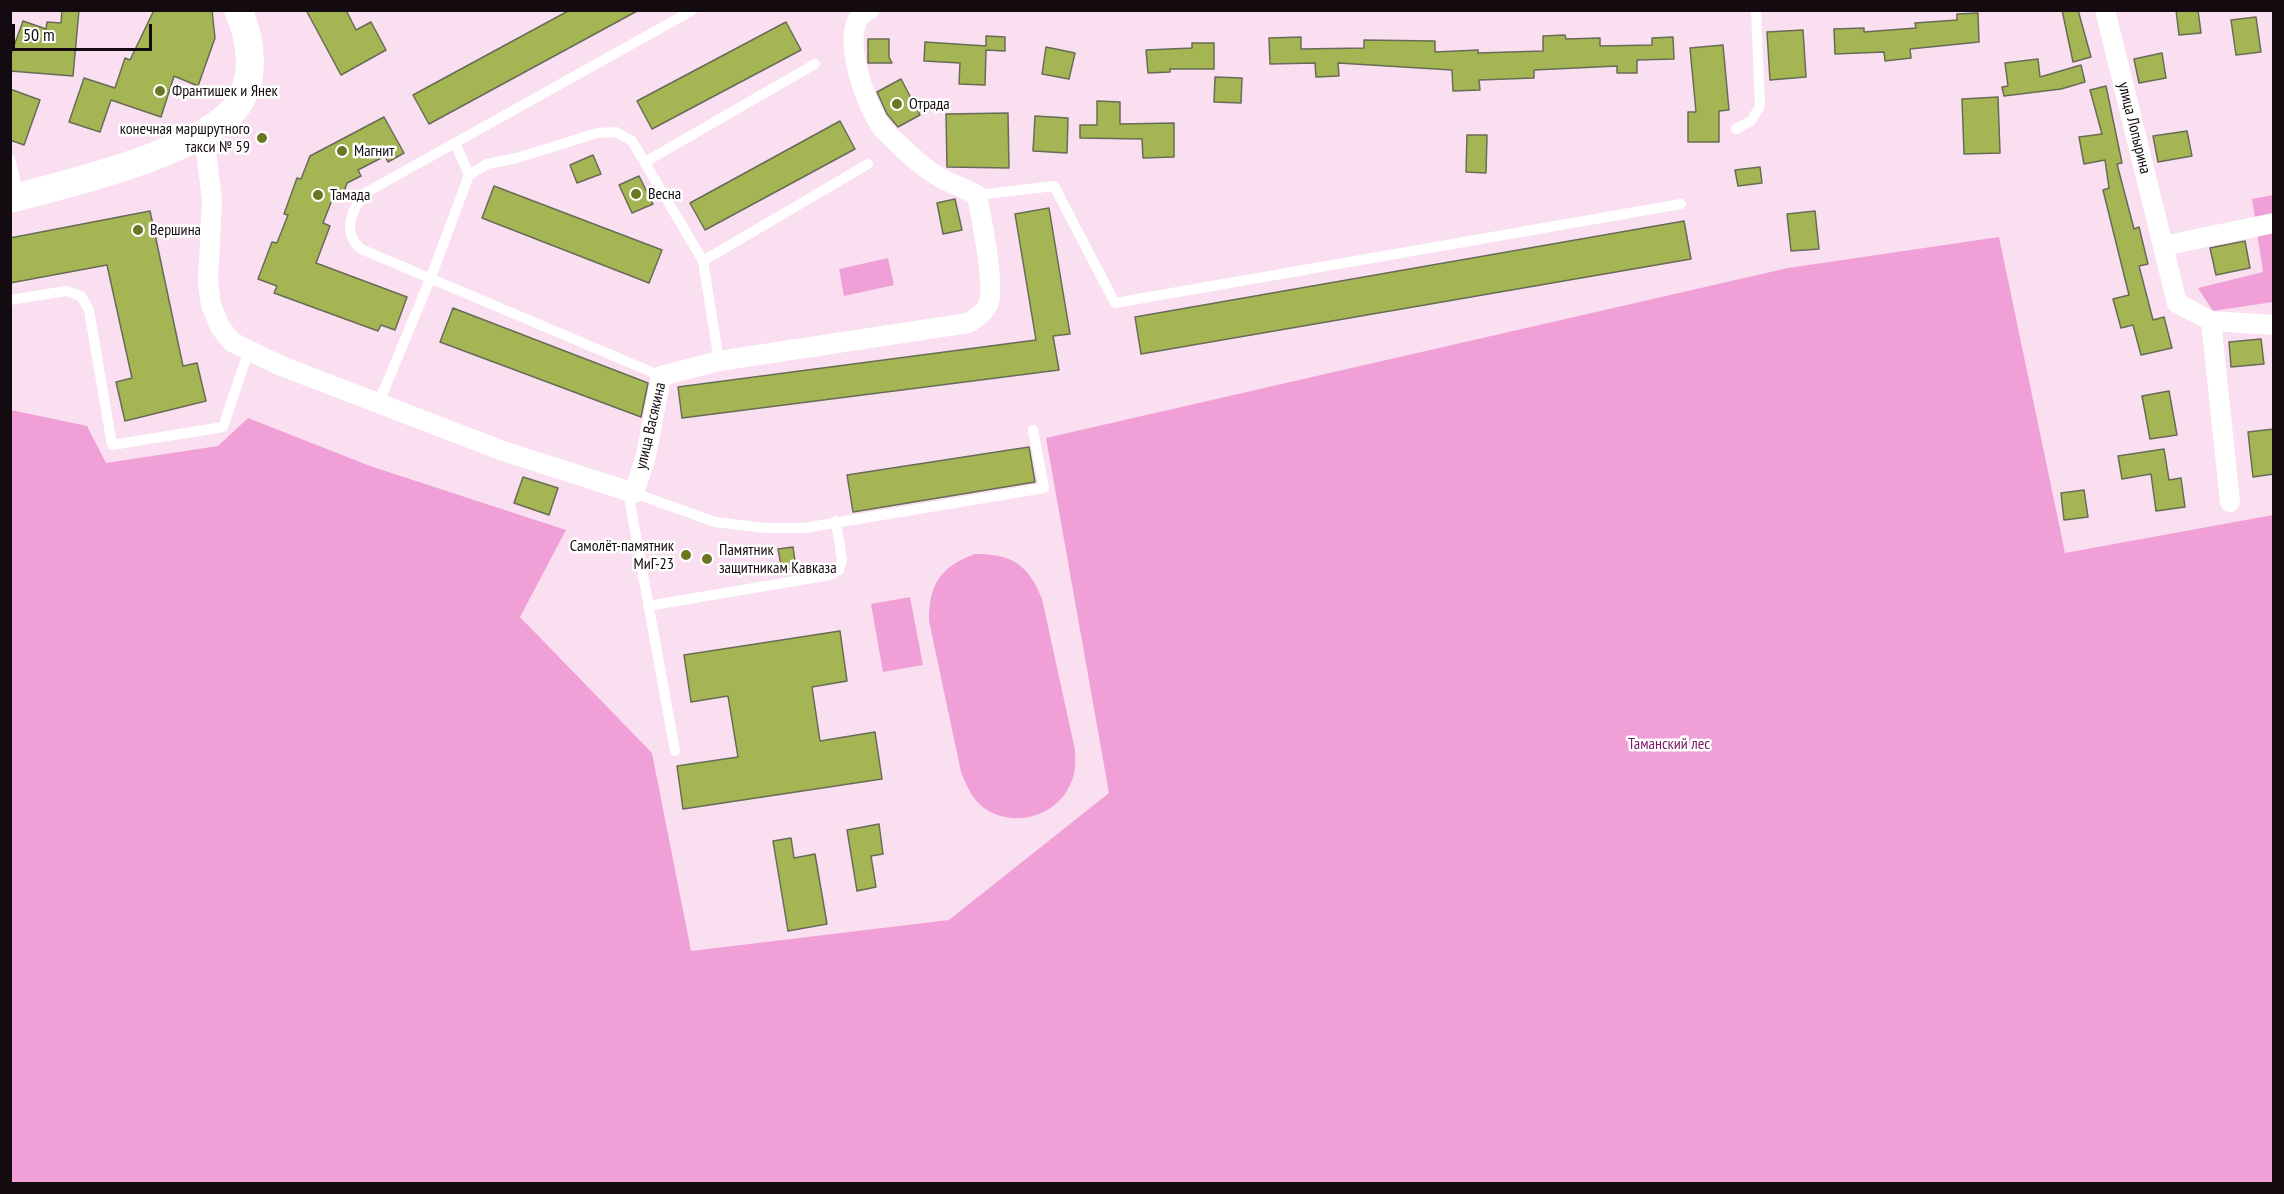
<!DOCTYPE html>
<meta charset="utf-8">
<style>
body{margin:0}
#map{position:relative;width:2284px;height:1194px;overflow:hidden;background:#f9dfef;font-family:"PT Sans Narrow",sans-serif}
canvas{display:block}
.frame{position:absolute;inset:0;border:12px solid #130b10;pointer-events:none}
.scale{position:absolute;left:12px;top:24px;width:140px;height:27px;box-sizing:border-box;border:3px solid #130b10;border-top:0;padding-left:8px;font-size:18px;line-height:21px;white-space:nowrap;color:#130b10;-webkit-text-stroke:4px #fff;paint-order:stroke}
</style>
<div id="map">
<canvas width="2284" height="1194"></canvas>
<div class="frame"></div>
<div class="scale">50 m</div>
</div>
<script>
const c = document.querySelector('canvas').getContext('2d');
c.lineJoin = 'round';
function fill(path, color) {
  c.fillStyle = color;
  c.fill(path, 'evenodd');
}
function trace(path, color, width, dash) {
  c.strokeStyle = color;
  c.lineWidth = width;
  c.lineCap = dash ? 'butt' : 'round';
  c.setLineDash(dash || []);
  c.stroke(path);
}
function label(font, color, halo, rows, align = 'center') {
  c.font = font + ' "PT Sans Narrow",sans-serif';
  c.lineWidth = 5;
  c.setLineDash([]);
  c.textBaseline = 'middle';
  c.strokeStyle = halo;
  c.fillStyle = color;
  for (const [text, x, y, turn = 0] of rows) {
    c.save();
    c.translate(x, y);
    c.rotate((+turn || 0) * Math.PI / 180);
    c.textAlign = isNaN(turn) ? turn : align;
    if (halo) c.strokeText(text, 0, 0);
    c.fillText(text, 0, 0);
    c.restore();
  }
}
const green = new Path2D(`
 M 2273,195 L 2273,302 L 2213,311 L 2198,288 L 2263,272 L 2252,199 Z
 M 1999,237 L 2065,553 L 2273,515 L 2273,1183 L 11,1183 L 11,410 L 87,426 L 106,463 L 218,446 L 248,418 L 370,466 L 566,530 L 520,617 L 652,753 L 691,951 L 949,920 L 1109,793 L 1046,438 L 1788,268 Z
 M 888,258 L 894,285 L 844,296 L 839,269 Z
 M 975,554 C 1012,554 1028,564 1042,599 L 1075,750 C 1075,757 1076,766 1074,773 C 1066,812 1020,830 987,810 C 973,801 967,787 961,772 L 929,621 C 929,584 940,567 975,554 Z
 M 910,597 L 923,665 L 883,672 L 871,604 Z`);
const building = new Path2D(`
 M 62,10 L 79,10 L 73,76 L 10,71 L 10,57 L 23,21 L 46,29 L 47,22 L 61,23 Z
 M 154,10 L 212,10 L 215,38 L 198,86 L 174,76 L 161,117 L 111,100 L 100,132 L 69,122 L 84,78 L 115,88 L 125,58 L 130,60 Z
 M 306,10 L 346,10 L 356,30 L 371,22 L 386,50 L 341,75 Z
 M 570,10 L 639,10 L 429,124 L 413,95 Z
 M 2062,10 L 2078,10 L 2091,57 L 2073,62 Z
 M 2176,10 L 2198,10 L 2201,33 L 2179,35 Z
 M 1978,13 L 1979,42 L 1910,49 L 1911,58 L 1885,61 L 1884,52 L 1835,54 L 1834,29 L 1864,28 L 1864,32 L 1916,28 L 1915,23 L 1957,20 L 1957,14 Z
 M 2256,17 L 2261,52 L 2236,55 L 2231,20 Z
 M 786,22 L 801,50 L 652,129 L 637,101 Z
 M 1803,30 L 1806,77 L 1770,80 L 1767,32 Z
 M 1565,35 L 1566,39 L 1600,38 L 1600,46 L 1652,45 L 1652,38 L 1673,37 L 1674,59 L 1637,60 L 1637,73 L 1617,73 L 1617,66 L 1534,70 L 1534,78 L 1479,80 L 1480,90 L 1453,91 L 1452,70 L 1338,63 L 1339,76 L 1316,77 L 1315,63 L 1270,64 L 1269,38 L 1301,37 L 1301,49 L 1364,48 L 1364,40 L 1435,41 L 1435,52 L 1478,50 L 1478,53 L 1543,51 L 1543,36 Z
 M 986,36 L 1005,37 L 1005,51 L 986,50 L 985,85 L 959,84 L 960,63 L 924,61 L 925,42 L 986,46 Z
 M 868,39 L 889,39 L 889,57 L 892,63 L 868,63 Z
 M 1192,43 L 1214,43 L 1214,69 L 1170,69 L 1170,72 L 1148,73 L 1146,50 L 1192,48 Z
 M 1723,45 L 1729,110 L 1719,111 L 1719,142 L 1688,142 L 1688,112 L 1696,112 L 1690,48 Z
 M 1046,47 L 1075,53 L 1069,79 L 1042,74 Z
 M 2162,53 L 2166,78 L 2139,83 L 2134,59 Z
 M 2038,59 L 2040,77 L 2081,65 L 2085,82 L 2061,89 L 2004,96 L 2002,87 L 2008,86 L 2005,63 Z
 M 1215,77 L 1242,78 L 1241,103 L 1214,102 Z
 M 901,79 L 920,115 L 898,127 L 887,114 L 877,92 Z
 M 2106,86 L 2122,163 L 2117,164 L 2134,229 L 2139,227 L 2148,264 L 2139,266 L 2153,320 L 2164,317 L 2172,348 L 2141,355 L 2133,325 L 2121,328 L 2113,299 L 2129,295 L 2103,190 L 2109,188 L 2105,160 L 2084,164 L 2079,137 L 2102,134 L 2090,90 Z
 M 10,89 L 40,100 L 24,145 L 10,140 Z
 M 1998,97 L 2000,153 L 1964,154 L 1962,99 Z
 M 1097,101 L 1120,102 L 1120,124 L 1174,123 L 1174,157 L 1143,158 L 1142,139 L 1080,138 L 1080,125 L 1097,125 Z
 M 1008,113 L 1009,168 L 947,167 L 946,114 Z
 M 1035,116 L 1068,118 L 1067,153 L 1033,151 Z
 M 384,117 L 404,153 L 388,162 L 385,156 L 358,170 L 361,176 L 347,183 L 342,198 L 334,195 L 323,223 L 330,226 L 316,263 L 407,297 L 395,330 L 381,325 L 378,331 L 274,293 L 277,286 L 258,279 L 272,242 L 277,243 L 288,215 L 284,214 L 297,178 L 301,179 L 310,156 Z
 M 840,121 L 855,149 L 705,230 L 690,203 Z
 M 2187,131 L 2192,156 L 2158,162 L 2153,136 Z
 M 1467,135 L 1487,135 L 1486,173 L 1466,172 Z
 M 593,155 L 601,174 L 577,183 L 570,165 Z
 M 1760,167 L 1762,183 L 1738,186 L 1735,170 Z
 M 639,176 L 653,204 L 632,213 L 619,185 Z
 M 494,186 L 662,250 L 649,283 L 482,218 Z
 M 955,199 L 962,230 L 943,234 L 937,203 Z
 M 1049,208 L 1070,334 L 1053,336 L 1059,370 L 682,418 L 678,387 L 1036,340 L 1015,214 Z
 M 150,211 L 183,366 L 197,363 L 206,401 L 125,421 L 116,382 L 132,378 L 107,265 L 10,283 L 10,238 Z
 M 1815,211 L 1819,249 L 1791,251 L 1787,214 Z
 M 1684,221 L 1691,259 L 1141,354 L 1135,317 Z
 M 2245,241 L 2250,268 L 2216,275 L 2210,248 Z
 M 453,308 L 648,383 L 641,417 L 440,342 Z
 M 2261,339 L 2264,364 L 2231,367 L 2229,342 Z
 M 2169,391 L 2177,435 L 2150,439 L 2142,396 Z
 M 2274,429 L 2274,474 L 2253,477 L 2248,432 Z
 M 1029,447 L 1035,482 L 853,512 L 847,475 Z
 M 2164,449 L 2169,480 L 2181,478 L 2185,507 L 2156,511 L 2151,474 L 2122,479 L 2118,456 Z
 M 523,477 L 558,488 L 549,515 L 514,503 Z
 M 2084,490 L 2088,517 L 2064,520 L 2061,493 Z
 M 793,547 L 796,568 L 782,570 L 778,549 Z
 M 840,631 L 847,681 L 812,687 L 820,741 L 875,732 L 882,779 L 683,809 L 677,766 L 738,757 L 728,696 L 691,702 L 684,655 Z
 M 879,824 L 883,854 L 871,856 L 876,887 L 857,891 L 847,830 Z
 M 791,838 L 794,858 L 815,854 L 827,924 L 788,931 L 773,841 Z`);
const lane = new Path2D(`
 M 1736,129 L 1751,121 L 1760,106 L 1756,10
 M 455,143 L 469,175
 M 10,159 L 19,196
 M 645,162 L 815,64
 M 977,195 L 1054,186 L 1115,303 L 1681,204
 M 703,261 L 719,361
 M 10,300 L 66,291 L 81,296 L 89,310 L 112,445 L 223,427 L 249,350
 M 661,376 L 361,249 C 341,232 352,208 367,192 L 693,10
 M 379,402 L 431,277 L 469,175 L 487,164 L 517,158 L 597,133 L 616,132 L 632,141 L 703,261 L 868,164
 M 628,492 L 675,751
 M 634,493 L 715,522 L 765,528 L 804,528 L 1044,488 L 1033,430
 M 648,606 L 830,575 L 839,570 L 842,560 L 836,521`);
const street = new Path2D(`
 M 2105,10 L 2177,303 L 2211,321 L 2230,502
 M 204,135 L 212,200 L 208,281 L 211,305 L 220,327 L 232,342 L 279,365 L 503,451 L 634,493 L 646,456 L 661,376 L 719,361 L 968,323 C 976,318 983,314 988,305 C 996,287 981,217 977,195 C 964,188 948,183 936,175 C 918,164 899,145 884,130 C 867,111 834,22 869,10
 M 2163,246 L 2274,223
 M 2211,321 L 2274,325`);
const secondary = new Path2D(`
 M 10,199 C 67,184 207,152 239,103 C 256,76 251,38 238,10`);
const markers = [
 [160,91,6,"#6a7621"],
 [897,104,6,"#6a7621"],
 [262,138,6,"#6a7621"],
 [342,151,6,"#6a7621"],
 [636,194,6,"#6a7621"],
 [318,195,6,"#6a7621"],
 [138,230,6,"#6a7621"],
 [686,555,6,"#6a7621"],
 [707,559,6,"#6a7621"]
];
const poiNames = [
 ["Франтишек и Янек",172,91],
 ["Отрада",909,104],
 ["конечная маршрутного",250,129,"right"],
 ["такси № 59",250,147,"right"],
 ["Магнит",354,151],
 ["Весна",648,194],
 ["Тамада",330,195],
 ["Вершина",150,230],
 ["Самолёт-памятник",674,546,"right"],
 ["МиГ-23",674,564,"right"],
 ["Памятник",719,550],
 ["защитникам Кавказа",719,568]
];
const streetNames = [
 ["улица Лопырина",2134,128,76],
 ["улица Васякина",651,426,-77]
];
const parkNames = [
 ["Таманский лес",1669,744]
];
fill(green, '#f0a0d7');
fill(building, '#a5b553');
trace(building, '#686c56', 1.5);
trace(lane, '#fff', 10);
trace(street, '#fff', 20);
trace(secondary, '#fff', 28);
for (const [x, y, r, color] of markers) {
  const dot = new Path2D();
  dot.arc(x, y, r, 0, 2 * Math.PI);
  c.fillStyle = color;
  c.fill(dot);
  trace(dot, '#fff', 2);
}
label('16px', '#130b10', '#fff', poiNames, 'left');
label('16px', '#130b10', '#fff', streetNames);
label('16px', '#7d1a66', '#fff', parkNames);
</script>
